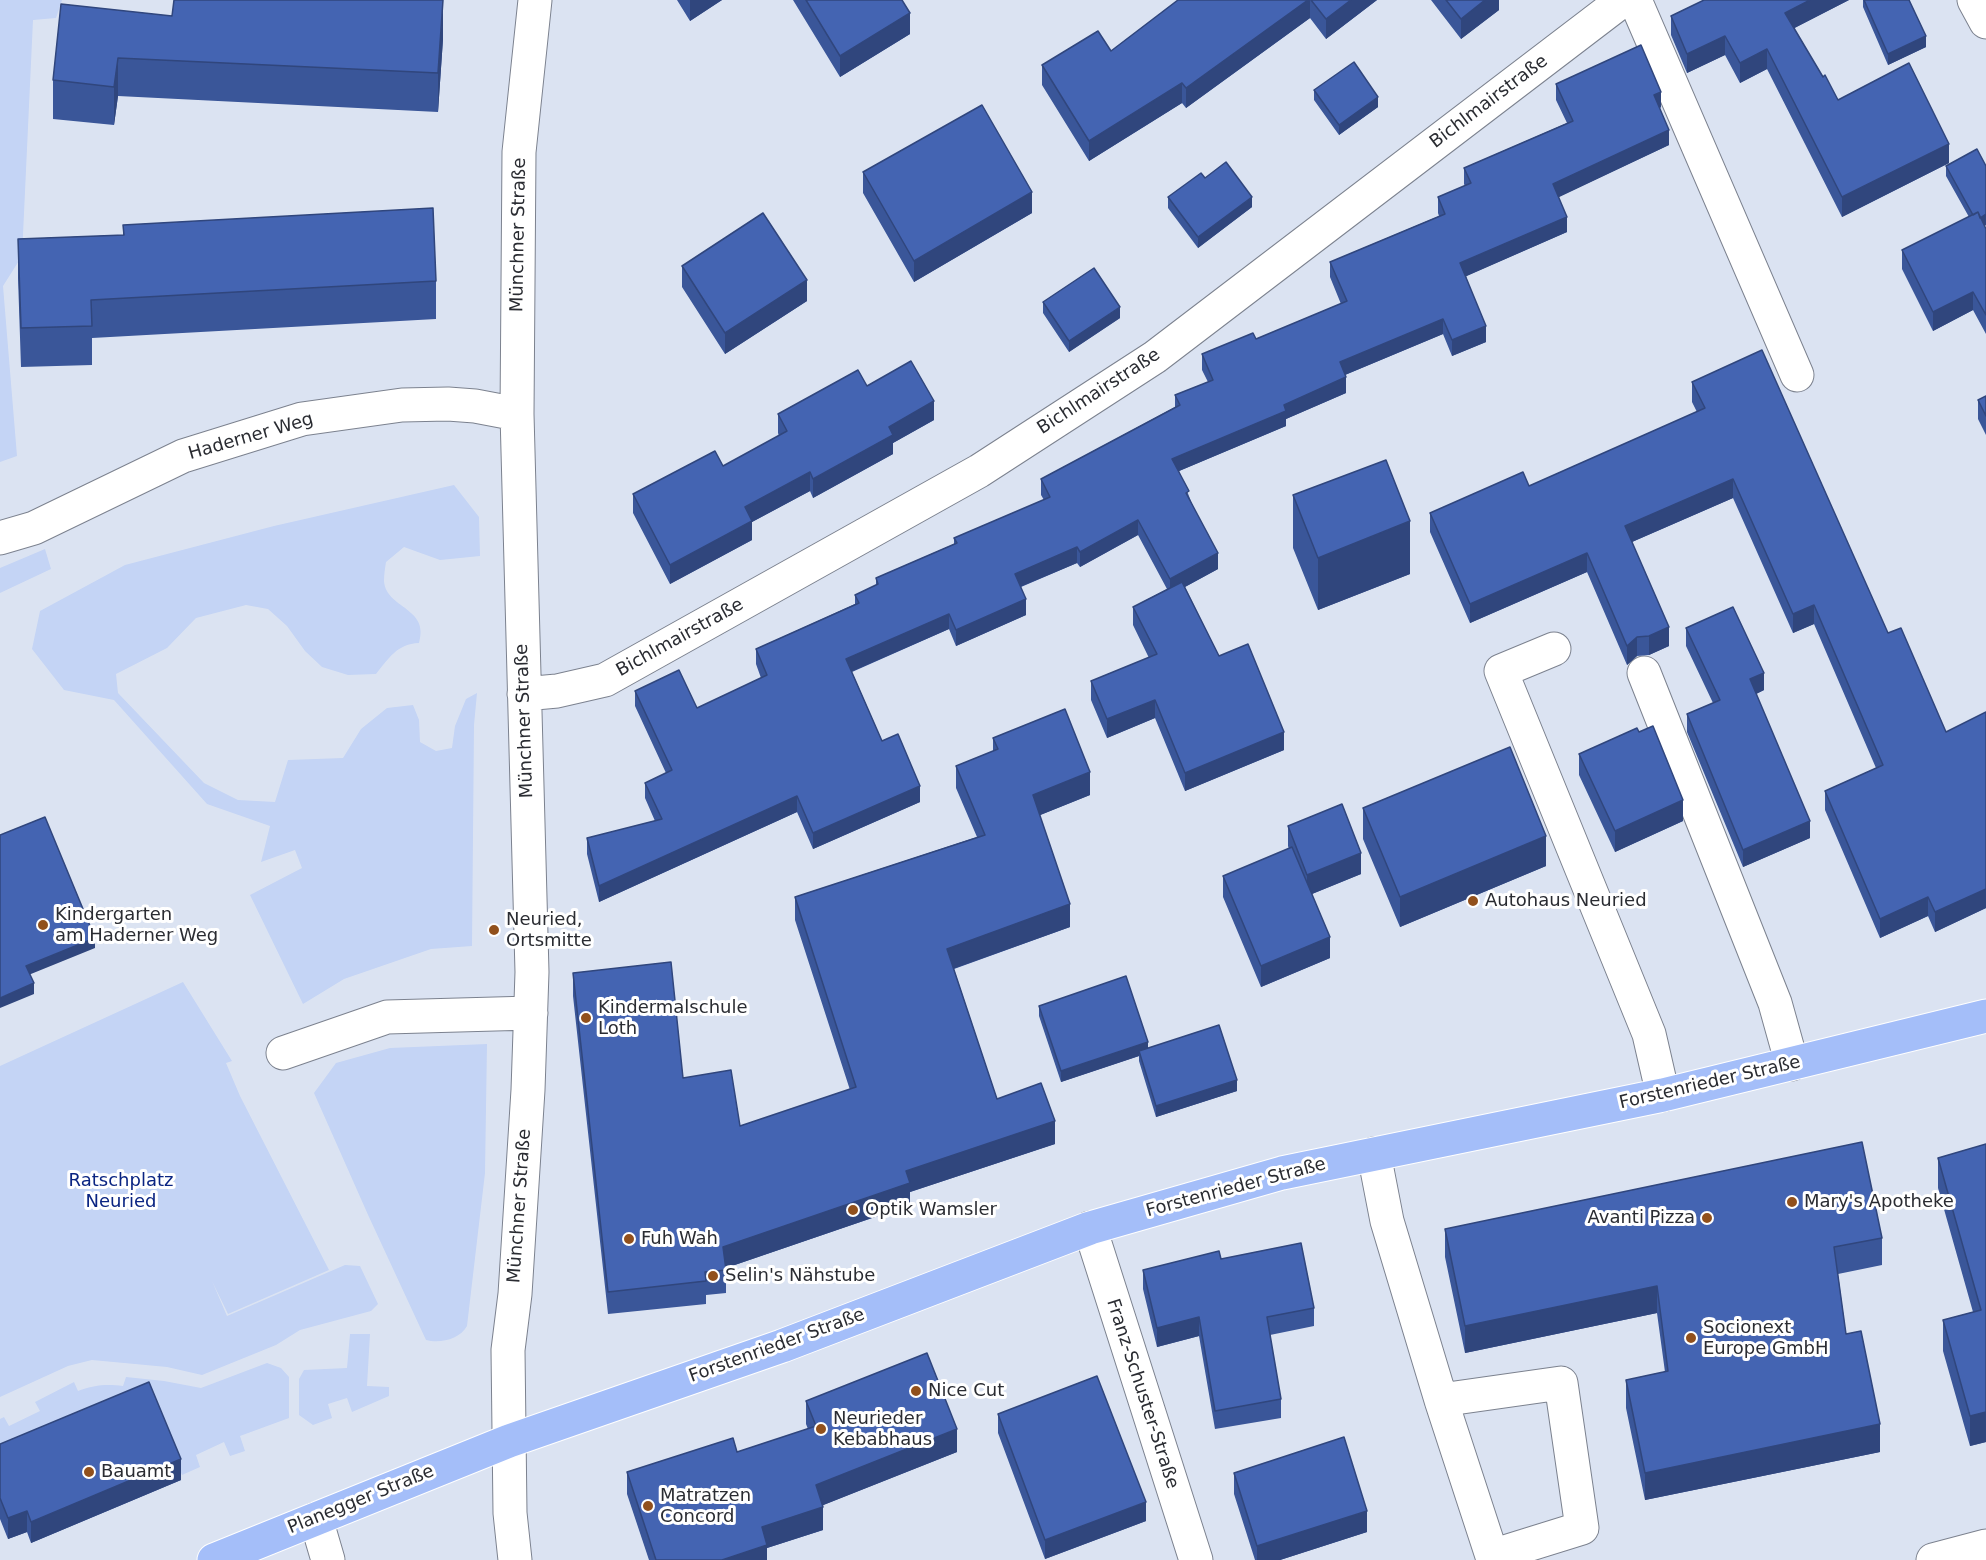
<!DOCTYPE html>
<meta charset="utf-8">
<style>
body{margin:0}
canvas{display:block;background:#dbe3f2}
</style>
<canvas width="1986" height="1560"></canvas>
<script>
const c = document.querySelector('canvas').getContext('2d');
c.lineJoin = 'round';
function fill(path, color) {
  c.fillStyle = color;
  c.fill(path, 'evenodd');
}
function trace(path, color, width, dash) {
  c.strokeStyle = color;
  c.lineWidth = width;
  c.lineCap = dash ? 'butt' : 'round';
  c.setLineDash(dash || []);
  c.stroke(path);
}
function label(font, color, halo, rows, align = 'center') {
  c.font = font + ' "DejaVu Sans",sans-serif';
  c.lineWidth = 6;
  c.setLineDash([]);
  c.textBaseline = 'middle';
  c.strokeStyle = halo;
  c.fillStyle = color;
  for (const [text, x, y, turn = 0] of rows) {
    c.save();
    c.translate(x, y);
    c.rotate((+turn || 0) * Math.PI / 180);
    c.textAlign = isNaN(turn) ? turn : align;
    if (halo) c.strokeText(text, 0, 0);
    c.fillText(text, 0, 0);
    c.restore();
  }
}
const green = new Path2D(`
 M 0,0 L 62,0 L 56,18 L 33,20 L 22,256 L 3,286 L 17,456 L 0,462 Z
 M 454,485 L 479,517 L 480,556 L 440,560 L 404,547 L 386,562 C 385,568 384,575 384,581 C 386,609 430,607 419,643 C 397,644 389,658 376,674 L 348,675 L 322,667 L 305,651 L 287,626 L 268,609 L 246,605 L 196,618 L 167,648 L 116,674 L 118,693 L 204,783 L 238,800 L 275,802 L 288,760 L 343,758 L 361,729 L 387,708 L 413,705 L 419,720 L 420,742 L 436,751 L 452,748 L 455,726 L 466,699 L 477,693 L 474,725 L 472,946 L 431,949 L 344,979 L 303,1004 L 250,895 L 302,868 L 295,850 L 261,862 L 270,826 L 207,804 L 114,700 L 64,690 L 32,649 L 40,611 L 125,565 L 274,526 Z
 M 45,549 L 51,569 L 0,593 L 0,568 Z
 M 183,982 L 232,1061 L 226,1063 L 240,1096 L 329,1270 L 228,1314 L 212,1281 L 227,1316 L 345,1265 L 360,1266 L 378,1304 L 371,1311 L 300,1330 L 276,1345 L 202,1375 L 167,1367 L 92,1360 L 68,1366 L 0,1397 L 0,1066 Z
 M 487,1044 L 485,1173 L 467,1326 C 460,1339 440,1344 426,1340 L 369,1217 L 314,1093 L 336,1063 L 390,1048 Z
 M 350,1334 L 370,1334 L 367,1386 L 389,1387 L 389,1396 L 352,1412 L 347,1398 L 328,1404 L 332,1418 L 313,1425 L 299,1415 L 299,1379 L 304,1370 L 347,1368 Z
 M 267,1363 L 281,1368 L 289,1377 L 289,1418 L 240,1436 L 245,1451 L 230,1456 L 224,1442 L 196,1455 L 200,1467 L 182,1475 L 149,1401 L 0,1464 L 0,1419 L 4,1417 L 9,1426 L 40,1411 L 35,1402 L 74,1382 L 78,1391 C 94,1385 106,1384 123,1386 L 126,1377 L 164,1381 L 201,1388 Z`);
const minor = new Path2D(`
 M 1635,0 L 1797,375
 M 1974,0 L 1986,22
 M 0,538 L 34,528 L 183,456 L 302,419 L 402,405 L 448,404 L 475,406 L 517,414
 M 1554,649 L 1501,671 L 1649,1034 L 1663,1095
 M 1644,673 L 1775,1003 L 1792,1064
 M 524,694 L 557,691 L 605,680 L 979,471 L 1155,357 L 1623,0
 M 283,1053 L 387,1017 L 531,1013
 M 1374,1154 L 1387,1221 L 1441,1400 L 1492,1556 L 1582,1528 L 1561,1383 L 1441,1400
 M 1090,1228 L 1196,1560
 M 316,1519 L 328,1560
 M 515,1560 L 510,1513 L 508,1350 L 515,1294 L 528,1090 L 532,972 L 517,414 L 519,152 L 535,0
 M 1933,1560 L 1986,1546`);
const major = new Path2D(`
 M 214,1560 L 509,1441 L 782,1346 L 1090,1228 L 1282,1173 L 1663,1095 L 1986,1016`);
const wall = new Path2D(`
 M 677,0 L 722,0 L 690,21 Z
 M 793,0 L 902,0 L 910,34 L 840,77 Z
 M 1178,0 L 1377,0 L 1326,39 L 1310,18 L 1186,108 L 1182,103 L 1089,161 L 1042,85 L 1042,65 L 1111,51 Z
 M 1431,0 L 1499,0 L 1499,10 L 1461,39 Z
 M 1704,0 L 1849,0 L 1794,28 L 1823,77 L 1838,100 L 1949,163 L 1842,217 L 1767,69 L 1740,83 L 1725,55 L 1687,73 L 1671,35 L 1671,16 Z
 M 1863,0 L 1909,0 L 1926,47 L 1888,65 L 1863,7 Z
 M 172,16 L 443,39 L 438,112 L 118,96 L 114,125 L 53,119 L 53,80 Z
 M 1556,84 L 1661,107 L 1660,108 L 1669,145 L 1558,197 L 1567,232 L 1466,276 L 1486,342 L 1452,356 L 1443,334 L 1345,375 L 1346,393 L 1286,419 L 1286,426 L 1179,471 L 1218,569 L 1185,587 L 1219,656 L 1284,750 L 1185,791 L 1155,718 L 1107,738 L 1091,700 L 1091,681 L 1149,658 L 1133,625 L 1133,607 L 1167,589 L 1138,535 L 1080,567 L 1077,563 L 1021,587 L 1026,615 L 956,646 L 949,629 L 852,672 L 882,741 L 920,802 L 813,849 L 797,812 L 599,902 L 587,854 L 587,838 L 655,821 L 645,798 L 645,783 L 666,773 L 635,706 L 635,691 L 697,708 L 761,678 L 756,664 L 756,649 L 855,604 L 855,595 L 876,586 L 876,578 L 954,544 L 954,538 L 1044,500 L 1041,495 L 1041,479 L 1175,407 L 1175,395 L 1208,382 L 1202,370 L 1202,354 L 1256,339 L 1341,304 L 1330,277 L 1330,262 L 1439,216 L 1438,213 L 1438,197 L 1465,186 L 1464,184 L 1464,168 L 1567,123 L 1556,100 Z
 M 1314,90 L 1378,107 L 1339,135 L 1314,100 Z
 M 1946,166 L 1986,166 L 1986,225 L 1984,226 L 1986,229 L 1986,334 L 1973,310 L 1933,331 L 1902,269 L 1902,250 L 1969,217 L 1946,176 Z
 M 863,172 L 1032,213 L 914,282 L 863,193 Z
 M 1205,178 L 1252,207 L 1198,248 L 1168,208 L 1168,197 Z
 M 123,225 L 436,281 L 436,319 L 92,338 L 92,365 L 21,367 L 18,278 L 18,239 L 123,235 Z
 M 682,266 L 807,301 L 725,354 L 682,287 Z
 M 1043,302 L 1120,318 L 1069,352 L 1043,313 Z
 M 1692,382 L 1888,633 L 1946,732 L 1986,712 L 1986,908 L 1935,932 L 1928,916 L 1880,938 L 1825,810 L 1825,791 L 1876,768 L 1814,624 L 1793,633 L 1733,498 L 1632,542 L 1669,646 L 1649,655 L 1637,656 L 1627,665 L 1587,572 L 1470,623 L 1430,532 L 1430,513 L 1529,486 L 1697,412 L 1692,402 Z
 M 867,386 L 934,420 L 893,443 L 893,454 L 813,498 L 810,491 L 752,522 L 752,540 L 670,584 L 633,513 L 633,494 L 723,466 L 779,436 L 778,433 L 778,414 Z
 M 1986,396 L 1986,435 L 1978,419 L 1978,400 Z
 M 1293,495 L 1410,574 L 1318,610 L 1293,548 Z
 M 1686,628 L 1764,690 L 1756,694 L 1810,838 L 1743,867 L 1687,732 L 1687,714 L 1713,703 L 1686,646 Z
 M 993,738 L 1090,795 L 1040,815 L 1070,927 L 954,969 L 997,1099 L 1055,1144 L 910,1192 L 910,1205 L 726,1268 L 726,1293 L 706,1295 L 706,1304 L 608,1314 L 573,996 L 573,973 L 683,1078 L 740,1126 L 850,1090 L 795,920 L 795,897 L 977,837 L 956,788 L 956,766 L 993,751 Z
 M 1579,754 L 1683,821 L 1615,852 L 1579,775 Z
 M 1363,808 L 1546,866 L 1400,927 L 1363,839 Z
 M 1288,826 L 1361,874 L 1312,894 L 1330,958 L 1261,987 L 1223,897 L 1223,876 L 1289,849 L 1288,846 Z
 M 1039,1006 L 1148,1048 L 1237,1091 L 1156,1117 L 1139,1061 L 1139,1056 L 1061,1082 L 1039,1016 Z
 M 1986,1144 L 1986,1442 L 1970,1446 L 1943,1351 L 1943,1320 L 1973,1312 L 1938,1188 L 1938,1158 Z
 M 1445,1229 L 1882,1238 L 1882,1265 L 1838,1274 L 1846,1334 L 1880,1452 L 1645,1500 L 1626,1408 L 1626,1380 L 1665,1372 L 1657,1313 L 1465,1353 L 1445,1257 Z
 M 1221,1259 L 1314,1308 L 1314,1326 L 1270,1335 L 1281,1399 L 1281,1418 L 1215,1429 L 1199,1336 L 1157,1347 L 1143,1289 L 1143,1270 Z
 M 806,1401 L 957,1452 L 823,1505 L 823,1530 L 767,1548 L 767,1560 L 649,1560 L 627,1494 L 627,1472 L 737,1452 L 808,1429 L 806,1424 Z
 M 998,1414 L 1146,1521 L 1045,1559 L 998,1433 Z
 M 0,1444 L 181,1480 L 31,1543 L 27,1532 L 8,1539 L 0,1519 Z
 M 1234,1473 L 1367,1532 L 1280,1560 L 1255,1560 L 1234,1494 Z`);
const shadedWall = new Path2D(`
 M 443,0 L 443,39 L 438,112 L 438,73 Z
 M 690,0 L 722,0 L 690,21 Z
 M 1308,0 L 1310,0 L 1310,18 L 1186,108 L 1186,88 Z
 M 1351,0 L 1377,0 L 1326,39 L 1326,19 Z
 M 1485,0 L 1499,0 L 1499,10 L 1461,39 L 1461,19 Z
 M 1810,0 L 1849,0 L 1785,33 L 1785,13 Z
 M 910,13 L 910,34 L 840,77 L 840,56 Z
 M 1725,36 L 1725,55 L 1687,73 L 1687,54 Z
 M 1926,36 L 1926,47 L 1888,65 L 1888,54 Z
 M 1767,49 L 1767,69 L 1740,83 L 1740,63 Z
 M 118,58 L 118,96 L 114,125 L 114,87 Z
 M 1182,83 L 1182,103 L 1089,161 L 1089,141 Z
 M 1661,92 L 1661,107 L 1654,111 L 1654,95 Z
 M 1378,97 L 1378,107 L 1339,135 L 1339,125 Z
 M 1669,130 L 1669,145 L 1553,200 L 1553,184 Z
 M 1949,144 L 1949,163 L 1842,217 L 1842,197 Z
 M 1032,192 L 1032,213 L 914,282 L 914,261 Z
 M 1252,197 L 1252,207 L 1198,248 L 1198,237 Z
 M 1986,214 L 1986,225 L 1976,231 L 1976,220 Z
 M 1567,217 L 1567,232 L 1460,279 L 1460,263 Z
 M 807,280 L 807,301 L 725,354 L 725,333 Z
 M 1973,292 L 1973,310 L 1933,331 L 1933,312 Z
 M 1120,307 L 1120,318 L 1069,352 L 1069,341 Z
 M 1443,319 L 1443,334 L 1340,377 L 1340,362 Z
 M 1486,326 L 1486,342 L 1452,356 L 1452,340 Z
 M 1346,377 L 1346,393 L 1286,419 L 1286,426 L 1172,474 L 1172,459 L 1284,405 Z
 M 934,401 L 934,420 L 893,443 L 893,454 L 813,498 L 813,479 L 889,427 Z
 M 810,472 L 810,491 L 752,522 L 752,540 L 670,584 L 670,565 L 745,507 Z
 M 1733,479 L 1733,498 L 1625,545 L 1625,526 Z
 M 1138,520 L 1138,535 L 1080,567 L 1080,552 Z
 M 1410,521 L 1410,574 L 1318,610 L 1318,558 Z
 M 1077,547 L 1077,563 L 1015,589 L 1015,574 Z
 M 1218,553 L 1218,569 L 1170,595 L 1170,579 Z
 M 1587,553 L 1587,572 L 1470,623 L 1470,604 Z
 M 1026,599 L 1026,615 L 956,646 L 956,630 Z
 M 1814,605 L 1814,624 L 1793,633 L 1793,614 Z
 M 949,614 L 949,629 L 846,674 L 846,659 Z
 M 1669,627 L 1669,646 L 1649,655 L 1649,636 Z
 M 1637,637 L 1637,656 L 1627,665 L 1627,646 Z
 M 1764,673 L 1764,690 L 1750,697 L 1750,679 Z
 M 1155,700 L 1155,718 L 1107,738 L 1107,719 Z
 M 1284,732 L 1284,750 L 1185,791 L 1185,773 Z
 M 1090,772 L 1090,795 L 1033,818 L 1033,795 Z
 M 920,786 L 920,802 L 813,849 L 813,833 Z
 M 797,796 L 797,812 L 599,902 L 599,886 Z
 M 1683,800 L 1683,821 L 1615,852 L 1615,831 Z
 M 1810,821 L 1810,838 L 1743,867 L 1743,850 Z
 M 1546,836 L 1546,866 L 1400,927 L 1400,897 Z
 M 1361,853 L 1361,874 L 1307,896 L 1307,875 Z
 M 1986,889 L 1986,908 L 1935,932 L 1935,912 Z
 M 1928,897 L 1928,916 L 1880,938 L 1880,919 Z
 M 1070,904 L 1070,927 L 947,971 L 947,949 Z
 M 1330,937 L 1330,958 L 1261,987 L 1261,966 Z
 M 95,938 L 95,948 L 26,976 L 26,966 Z
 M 34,983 L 34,994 L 0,1008 L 0,998 Z
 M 1148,1042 L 1148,1053 L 1139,1051 L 1139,1056 L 1061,1082 L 1061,1071 Z
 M 1237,1080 L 1237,1091 L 1156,1117 L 1156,1106 Z
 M 1055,1121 L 1055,1144 L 910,1192 L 910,1205 L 723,1269 L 723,1247 L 906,1171 Z
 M 1657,1286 L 1657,1313 L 1465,1353 L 1465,1326 Z
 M 1199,1317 L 1199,1336 L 1157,1347 L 1157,1328 Z
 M 1986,1412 L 1986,1442 L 1970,1446 L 1970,1416 Z
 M 1880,1424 L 1880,1452 L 1645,1500 L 1645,1473 Z
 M 957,1429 L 957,1452 L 816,1508 L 816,1485 Z
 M 181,1459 L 181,1480 L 31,1543 L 31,1522 Z
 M 1146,1502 L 1146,1521 L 1045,1559 L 1045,1540 Z
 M 823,1507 L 823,1530 L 767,1548 L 767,1560 L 722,1560 L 762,1527 Z
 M 27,1511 L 27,1532 L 8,1539 L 8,1518 Z
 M 1367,1511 L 1367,1532 L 1280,1560 L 1257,1560 L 1257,1546 Z`);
const building = new Path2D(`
 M 174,0 L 443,0 L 438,73 L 118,58 L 114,87 L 53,80 L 61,4 L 172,16 Z
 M 806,0 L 902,0 L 910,13 L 840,56 Z
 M 1178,0 L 1308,0 L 1186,88 L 1182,83 L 1089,141 L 1042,65 L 1098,31 L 1111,51 Z
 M 1311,0 L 1351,0 L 1326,19 Z
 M 1446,0 L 1485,0 L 1461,19 Z
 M 1704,0 L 1810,0 L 1785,13 L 1823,77 L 1825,75 L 1838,100 L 1909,63 L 1949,144 L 1842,197 L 1767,49 L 1740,63 L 1725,36 L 1687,54 L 1671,16 Z
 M 1864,0 L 1909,0 L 1926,36 L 1888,54 Z
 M 1641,45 L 1661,92 L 1654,95 L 1669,130 L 1553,184 L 1567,217 L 1460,263 L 1486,326 L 1452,340 L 1443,319 L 1340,362 L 1346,377 L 1284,405 L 1286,411 L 1172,459 L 1189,491 L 1186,493 L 1218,553 L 1170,579 L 1138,520 L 1080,552 L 1077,547 L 1015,574 L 1026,599 L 956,630 L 949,614 L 846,659 L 882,741 L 898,734 L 920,786 L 813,833 L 797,796 L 599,886 L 587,838 L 662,819 L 645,783 L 672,770 L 635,691 L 679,670 L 697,708 L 767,675 L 756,649 L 859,603 L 855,595 L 878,584 L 876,578 L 957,543 L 954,538 L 1050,497 L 1041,479 L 1180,405 L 1175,395 L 1213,380 L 1202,354 L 1253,333 L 1256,339 L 1347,301 L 1330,262 L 1445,214 L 1438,197 L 1471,183 L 1464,168 L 1573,121 L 1556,84 Z
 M 1354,62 L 1378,97 L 1339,125 L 1314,90 Z
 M 982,105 L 1032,192 L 914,261 L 863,172 Z
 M 1977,149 L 1986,166 L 1986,214 L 1980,218 L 1978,212 L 1973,215 L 1946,166 Z
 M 1226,162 L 1252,197 L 1198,237 L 1168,197 L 1201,173 L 1205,178 Z
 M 433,208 L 436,281 L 91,300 L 92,326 L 21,328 L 18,239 L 124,235 L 123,225 Z
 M 1978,212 L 1986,229 L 1986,315 L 1973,292 L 1933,312 L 1902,250 Z
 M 763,213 L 807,280 L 725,333 L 682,266 Z
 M 1094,268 L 1120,307 L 1069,341 L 1043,302 Z
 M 1762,350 L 1888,633 L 1901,628 L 1946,732 L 1986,712 L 1986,889 L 1935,912 L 1928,897 L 1880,919 L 1825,791 L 1883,765 L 1814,605 L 1793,614 L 1733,479 L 1625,526 L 1669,627 L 1649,636 L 1637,637 L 1627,646 L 1587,553 L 1470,604 L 1430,513 L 1523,472 L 1529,486 L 1705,408 L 1692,382 Z
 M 911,361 L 934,401 L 889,427 L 893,435 L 813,479 L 810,472 L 745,507 L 752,521 L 670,565 L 633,494 L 715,451 L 723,466 L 787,431 L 778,414 L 858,370 L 867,386 Z
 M 1986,396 L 1986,416 L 1978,400 Z
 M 1386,460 L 1410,521 L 1318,558 L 1293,495 Z
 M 1182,582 L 1219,656 L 1248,644 L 1284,732 L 1185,773 L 1155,700 L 1107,719 L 1091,681 L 1157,654 L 1133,607 Z
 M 1733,607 L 1764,673 L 1750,679 L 1810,821 L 1743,850 L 1687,714 L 1720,700 L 1686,628 Z
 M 1065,709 L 1090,772 L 1033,795 L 1070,904 L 947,949 L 997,1099 L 1041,1083 L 1055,1121 L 906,1171 L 910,1183 L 723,1247 L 726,1270 L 705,1272 L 706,1281 L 608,1292 L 573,973 L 671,962 L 683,1078 L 731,1070 L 740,1126 L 856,1087 L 795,897 L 985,835 L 956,766 L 998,749 L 993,738 Z
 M 1653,726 L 1683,800 L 1615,831 L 1579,754 L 1637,728 L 1639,732 Z
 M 1510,747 L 1546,836 L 1400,897 L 1363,808 Z
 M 1342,804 L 1361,853 L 1307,875 L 1288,826 Z
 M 45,817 L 95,938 L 26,966 L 34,983 L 0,998 L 0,835 Z
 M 1292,847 L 1330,937 L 1261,966 L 1223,876 Z
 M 1126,976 L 1148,1042 L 1061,1071 L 1039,1006 Z
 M 1219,1025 L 1237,1080 L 1156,1106 L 1139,1051 Z
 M 1862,1142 L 1882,1238 L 1834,1247 L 1846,1334 L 1861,1331 L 1880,1424 L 1645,1473 L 1626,1380 L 1668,1371 L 1657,1286 L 1465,1326 L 1445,1229 Z
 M 1986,1144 L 1986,1412 L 1970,1416 L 1943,1320 L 1981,1310 L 1938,1158 Z
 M 1301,1243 L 1314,1308 L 1267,1317 L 1281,1399 L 1215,1411 L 1199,1317 L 1157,1328 L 1143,1270 L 1219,1251 L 1221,1259 Z
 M 927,1353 L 957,1429 L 816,1485 L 823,1507 L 762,1527 L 767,1545 L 722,1560 L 656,1560 L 627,1472 L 733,1438 L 737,1452 L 816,1426 L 806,1401 Z
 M 1097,1376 L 1146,1502 L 1045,1540 L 998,1414 Z
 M 149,1382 L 181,1459 L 31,1522 L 27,1511 L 8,1518 L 0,1498 L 0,1444 Z
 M 1344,1437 L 1367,1511 L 1257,1546 L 1234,1473 Z`);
const markers = [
 [1473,901,6,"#91501c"],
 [43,925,6,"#91501c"],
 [494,930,6,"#91501c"],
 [586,1018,6,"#91501c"],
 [1792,1202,6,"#91501c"],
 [853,1210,6,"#91501c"],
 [1707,1218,6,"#91501c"],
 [629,1239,6,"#91501c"],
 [713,1276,6,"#91501c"],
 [1691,1338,6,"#91501c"],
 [916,1391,6,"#91501c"],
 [821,1429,6,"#91501c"],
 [89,1472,6,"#91501c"],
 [648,1506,6,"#91501c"]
];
const streetNames = [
 ["Bichlmairstraße",1489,102,-37],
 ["Münchner Straße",519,235,-89],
 ["Bichlmairstraße",1099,392,-33],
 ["Haderner Weg",251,437,-16],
 ["Bichlmairstraße",680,638,-29],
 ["Münchner Straße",525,721,-92],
 ["Forstenrieder Straße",1710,1083,-13],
 ["Forstenrieder Straße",1236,1188,-15],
 ["Münchner Straße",520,1206,-86],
 ["Forstenrieder Straße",777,1346,-20],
 ["Franz-Schuster-Straße",1142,1394,72],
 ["Planegger Straße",361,1500,-22]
];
const poiNames = [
 ["Autohaus Neuried",1485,901],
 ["Kindergarten",55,915],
 ["am Haderner Weg",55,936],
 ["Neuried,",506,920],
 ["Ortsmitte",506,941],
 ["Kindermalschule",598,1008],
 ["Loth",598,1029],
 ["Mary's Apotheke",1804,1202],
 ["Optik Wamsler",865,1210],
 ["Avanti Pizza",1695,1218,"right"],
 ["Fuh Wah",641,1239],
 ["Selin's Nähstube",725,1276],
 ["Socionext",1703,1328],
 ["Europe GmbH",1703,1349],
 ["Nice Cut",928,1391],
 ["Neurieder",833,1419],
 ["Kebabhaus",833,1440],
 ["Bauamt",101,1472],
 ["Matratzen",660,1496],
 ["Concord",660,1517]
];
const parkNames = [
 ["Ratschplatz",121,1181],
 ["Neuried",121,1202]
];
fill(green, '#c4d4f5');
trace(minor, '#7c828f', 35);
trace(major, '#fff', 35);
trace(minor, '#fff', 33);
trace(major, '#a4bef9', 33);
fill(wall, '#3a5699');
fill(shadedWall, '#30467d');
fill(building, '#4464b2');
trace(building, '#30467d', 1.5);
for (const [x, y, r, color] of markers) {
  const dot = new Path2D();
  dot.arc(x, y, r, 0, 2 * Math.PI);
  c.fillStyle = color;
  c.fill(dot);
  trace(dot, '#fff', 2);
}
label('18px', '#2a2c32', '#fff', streetNames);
label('18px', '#2a2c32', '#fff', poiNames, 'left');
label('18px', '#0a2482', '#fff', parkNames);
</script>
